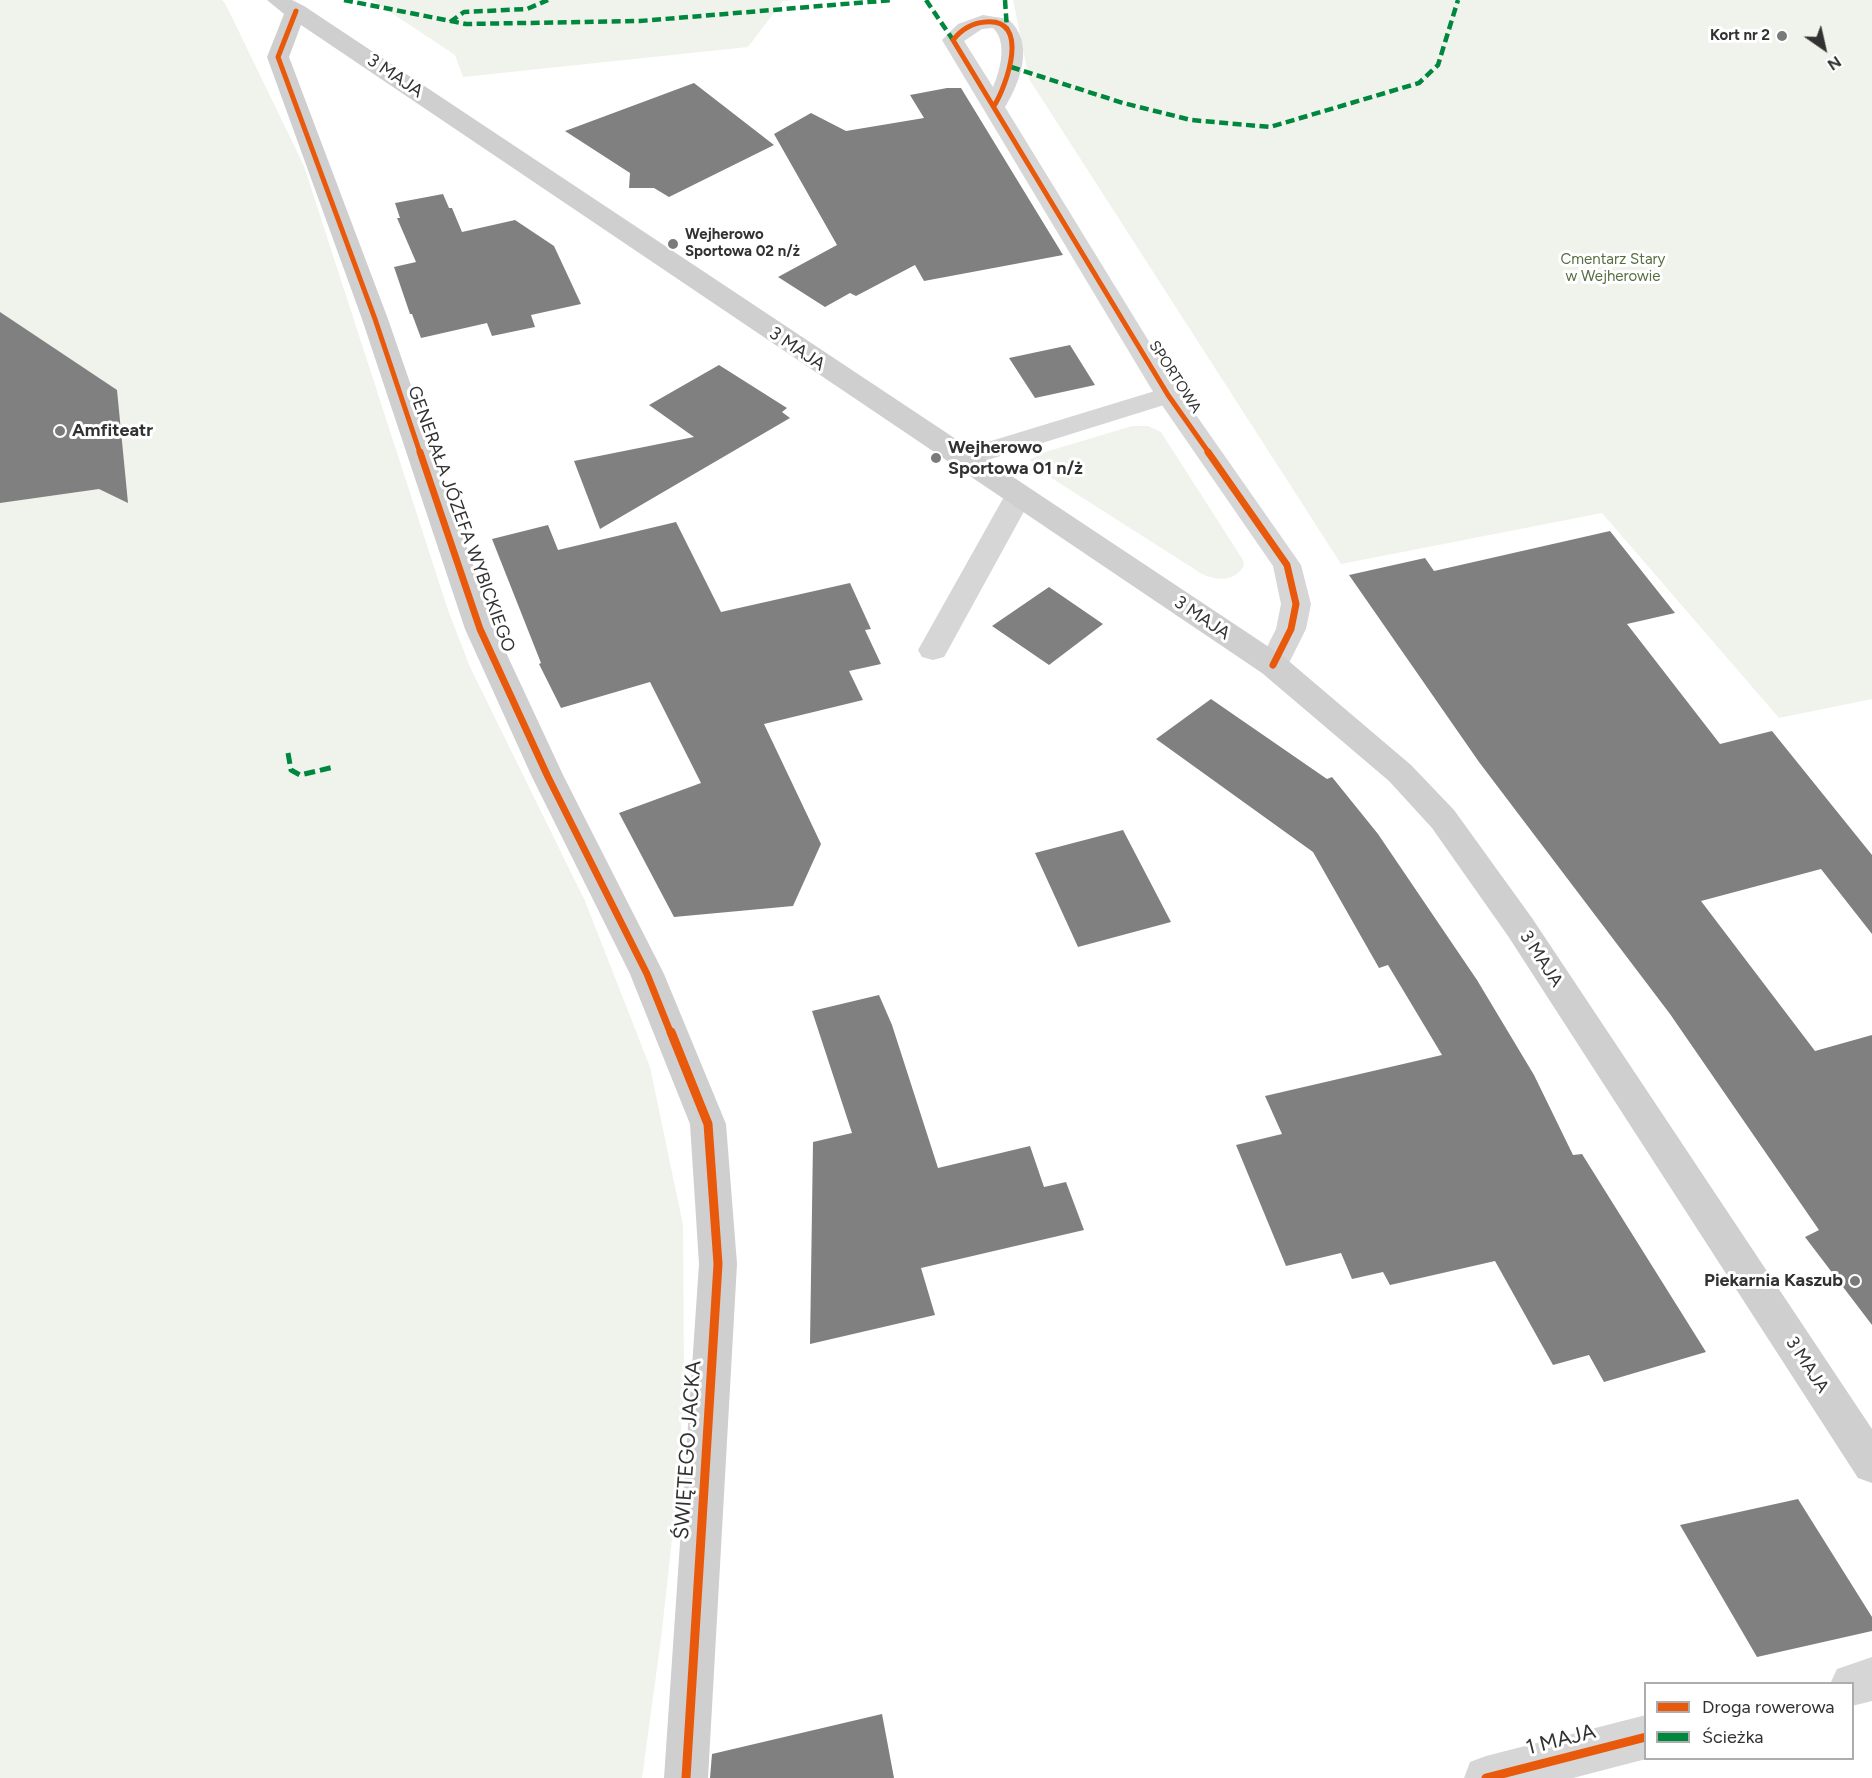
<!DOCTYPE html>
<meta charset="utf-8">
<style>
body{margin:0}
#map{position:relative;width:1872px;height:1778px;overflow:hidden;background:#fff;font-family:Figtree,sans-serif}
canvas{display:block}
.legend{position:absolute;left:1644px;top:1682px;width:210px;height:78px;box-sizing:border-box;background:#fff;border:2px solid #adadad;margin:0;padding:8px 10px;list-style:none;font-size:18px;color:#323232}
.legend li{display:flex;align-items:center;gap:12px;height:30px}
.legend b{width:30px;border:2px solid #adadad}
.north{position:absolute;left:1794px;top:18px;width:60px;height:60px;-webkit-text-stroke:4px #fff;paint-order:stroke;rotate:146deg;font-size:16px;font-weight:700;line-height:24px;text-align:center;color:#323232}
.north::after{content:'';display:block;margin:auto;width:21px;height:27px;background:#323232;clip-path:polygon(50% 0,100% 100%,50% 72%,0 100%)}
</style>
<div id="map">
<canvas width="1872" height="1778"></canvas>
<ul class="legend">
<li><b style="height:8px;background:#e8590c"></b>Droga rowerowa</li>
<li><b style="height:8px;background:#00873e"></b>Ścieżka</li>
</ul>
<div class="north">N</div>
</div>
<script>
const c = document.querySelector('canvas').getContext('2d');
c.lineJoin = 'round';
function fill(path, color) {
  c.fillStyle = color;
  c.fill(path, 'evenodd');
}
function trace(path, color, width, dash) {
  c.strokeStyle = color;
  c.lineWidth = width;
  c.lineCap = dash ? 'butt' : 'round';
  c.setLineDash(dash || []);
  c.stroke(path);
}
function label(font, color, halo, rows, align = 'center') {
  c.font = font + ' Figtree,sans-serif';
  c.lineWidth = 6;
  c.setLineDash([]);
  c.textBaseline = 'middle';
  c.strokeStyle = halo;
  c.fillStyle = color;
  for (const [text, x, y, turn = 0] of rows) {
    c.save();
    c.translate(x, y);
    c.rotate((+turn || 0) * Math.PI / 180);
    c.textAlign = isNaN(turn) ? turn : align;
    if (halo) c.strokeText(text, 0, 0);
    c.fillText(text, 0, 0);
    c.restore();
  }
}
const green = new Path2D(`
 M 0,0 L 222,0 L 226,5 L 304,166 L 448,610 L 470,667 L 585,901 L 650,1067 L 683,1225 L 684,1386 L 677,1494 L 661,1639 L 642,1778 L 0,1778 Z
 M 372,0 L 796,0 L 783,1 L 748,47 L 463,77 L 455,55 Z
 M 1013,0 L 1872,0 L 1872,699 L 1779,718 L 1602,513 L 1341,564 L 1029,79 Z
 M 1132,426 L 1148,426 L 1161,432 L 1243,560 L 1244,566 C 1234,582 1217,581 1202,574 L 1042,472 L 1030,460 L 1042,453 Z`);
const building = new Path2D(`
 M 694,83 L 774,145 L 669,197 L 654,188 L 629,188 L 630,173 L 565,131 Z
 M 947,88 L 961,88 L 1063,255 L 924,281 L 915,265 L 856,296 L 850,293 L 825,307 L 778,277 L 837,245 L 774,134 L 811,113 L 846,131 L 924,118 L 910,95 Z
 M 443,194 L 449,208 L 452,208 L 462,232 L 515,220 L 554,246 L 581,304 L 531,315 L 535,327 L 492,336 L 487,323 L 421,338 L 412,314 L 410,314 L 394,267 L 416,262 L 397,218 L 400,218 L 395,203 Z
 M 0,312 L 117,390 L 128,503 L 99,489 L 0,503 Z
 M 1070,345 L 1095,385 L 1035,398 L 1009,358 Z
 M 719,365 L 787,408 L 782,412 L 790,418 L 600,529 L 574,461 L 694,437 L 649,405 Z
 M 676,522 L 721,612 L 850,583 L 871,629 L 865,630 L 881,664 L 849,671 L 863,700 L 764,724 L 821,844 L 793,906 L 674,917 L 619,813 L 701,783 L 650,682 L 561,708 L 539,664 L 541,663 L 492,539 L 548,525 L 558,550 Z
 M 1610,531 L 1675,613 L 1627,624 L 1720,744 L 1772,731 L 1872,855 L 1872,934 L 1821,869 L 1701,901 L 1815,1051 L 1872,1035 L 1872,1325 L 1805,1237 L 1819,1230 L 1670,1014 L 1479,762 L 1349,575 L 1425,558 L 1434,571 Z
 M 1049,587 L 1103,624 L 1049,665 L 992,626 Z
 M 1211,699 L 1327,779 L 1332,777 L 1378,834 L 1477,980 L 1534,1075 L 1573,1155 L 1582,1154 L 1706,1352 L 1604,1382 L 1589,1355 L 1553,1365 L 1495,1261 L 1390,1285 L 1383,1272 L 1352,1279 L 1341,1253 L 1286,1266 L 1236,1145 L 1282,1134 L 1265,1096 L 1442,1055 L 1388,965 L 1379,968 L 1313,852 L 1156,739 Z
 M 1123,830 L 1171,922 L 1078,947 L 1035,853 Z
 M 879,995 L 892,1025 L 938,1168 L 1030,1146 L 1044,1187 L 1066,1182 L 1084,1230 L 921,1268 L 935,1315 L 810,1344 L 813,1142 L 852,1133 L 812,1011 Z
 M 1798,1499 L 1872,1617 L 1872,1631 L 1757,1657 L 1680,1525 Z
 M 882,1714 L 894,1778 L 710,1778 L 712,1754 Z`);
const lane = new Path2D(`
 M 1168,387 L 1177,389 L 1181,395 L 1177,401 L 965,467 L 955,464 L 951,458 L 955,452 Z
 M 1019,486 L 1029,489 L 1033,495 L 948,650 L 944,657 L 933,660 L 922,657 L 918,650 L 1005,495 L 1009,489 Z`);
const street = new Path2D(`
 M 983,15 L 1008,19 C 1035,42 1021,81 1005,107 L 1180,392 L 1301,565 L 1311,604 L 1306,629 L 1284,673 L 1273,676 L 1262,673 L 1258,665 L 1276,629 L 1281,604 L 1273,566 L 1155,395 L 942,40 L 958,24 ZM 993,28 C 1008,42 1000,71 993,87 L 964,41 L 982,29 Z
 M 1872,1657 L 1872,1701 L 1852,1706 L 1852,1684 L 1830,1684 L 1837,1669 Z
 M 1646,1715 L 1646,1759 L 1573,1778 L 1464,1778 L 1470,1762 L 1486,1756 Z`);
const secondary = new Path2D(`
 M 267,0 L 292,0 L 304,6 L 1284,657 L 1411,765 L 1454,810 L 1532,918 L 1872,1429 L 1872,1483 L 1858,1478 L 1508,936 L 1432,828 L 1389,781 L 1262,673 L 301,25 L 289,57 L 388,319 L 495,629 L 564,777 L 664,974 L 726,1124 L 737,1264 L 708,1778 L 664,1778 L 699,1264 L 690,1124 L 630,974 L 532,777 L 465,629 L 362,319 L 267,57 L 284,14 Z`);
const quietFar1 = new Path2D(`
 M 344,0 L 466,24 L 640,21 L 893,0
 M 926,0 L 953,40
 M 1005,0 L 1007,30
 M 450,22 L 464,12 L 527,9 L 548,0
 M 1011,67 L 1123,103 L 1191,120 L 1270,127 L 1419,83 L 1438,65 L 1458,0`);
const quiet = new Path2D(`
 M 288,753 L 291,770 L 300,775 L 334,767`);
const cyclewayFar2 = new Path2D(`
 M 296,11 L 278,57 L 375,319 L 420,453
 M 994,106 C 1006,87 1032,17 985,22 C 972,23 961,30 953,40 L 1168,395 L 1209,453`);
const cyclewayFar1 = new Path2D(`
 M 420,452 L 480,629 L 548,777 L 647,974 L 671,1034
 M 1208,452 L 1287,565 L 1296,604 L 1291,629 L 1273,665`);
const cycleway = new Path2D(`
 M 671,1032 L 708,1124 L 718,1264 L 686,1778
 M 1486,1778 L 1646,1737`);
const markers = [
 [1782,36,6,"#7a7a7a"],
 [673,244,6,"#7a7a7a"],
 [60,431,6,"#7a7a7a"],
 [936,458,6,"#7a7a7a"],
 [1855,1281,6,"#7a7a7a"]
];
const farPoinames = [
 ["Kort nr 2",1770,36],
 ["Wejherowo",685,235,"left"],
 ["Sportowa 02 n/ż",685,252,"left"]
];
const farParknames = [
 ["Cmentarz Stary",1613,260],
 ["w Wejherowie",1613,277]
];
const farStreetnames = [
 ["SPORTOWA",1175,377,57]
];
const streetNames = [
 ["3 MAJA",395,76,34],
 ["3 MAJA",797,349,34],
 ["GENERAŁA JÓZEFA WYBICKIEGO",461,519,70],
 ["3 MAJA",1202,618,34],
 ["3 MAJA",1541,959,57],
 ["3 MAJA",1807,1365,57]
];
const poiNames = [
 ["Amfiteatr",72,431],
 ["Wejherowo",948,448],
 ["Sportowa 01 n/ż",948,469],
 ["Piekarnia Kaszub",1843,1281,"right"]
];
const nearStreetnames = [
 ["ŚWIĘTEGO JACKA",688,1450,-86],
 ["1 MAJA",1561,1740,-14]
];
fill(green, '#f0f3ec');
fill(building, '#808080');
fill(lane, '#d6d6d6');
fill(street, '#d6d6d6');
fill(secondary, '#cfcfcf');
trace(quietFar1, '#00873e', 4.5, [9, 4.5]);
trace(quiet, '#00873e', 5, [11, 5]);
trace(cyclewayFar2, '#e8590c', 5);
trace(cyclewayFar1, '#e8590c', 7);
trace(cycleway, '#e8590c', 9);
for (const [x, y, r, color] of markers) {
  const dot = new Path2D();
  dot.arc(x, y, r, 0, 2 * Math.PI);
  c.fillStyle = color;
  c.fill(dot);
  trace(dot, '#fff', 2);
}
label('bold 15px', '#323232', '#fff', farPoinames, 'right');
label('15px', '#566e40', '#fff', farParknames);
label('15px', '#323232', '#fff', farStreetnames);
label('18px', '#323232', '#fff', streetNames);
label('bold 18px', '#323232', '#fff', poiNames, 'left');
label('21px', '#323232', '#fff', nearStreetnames);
</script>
